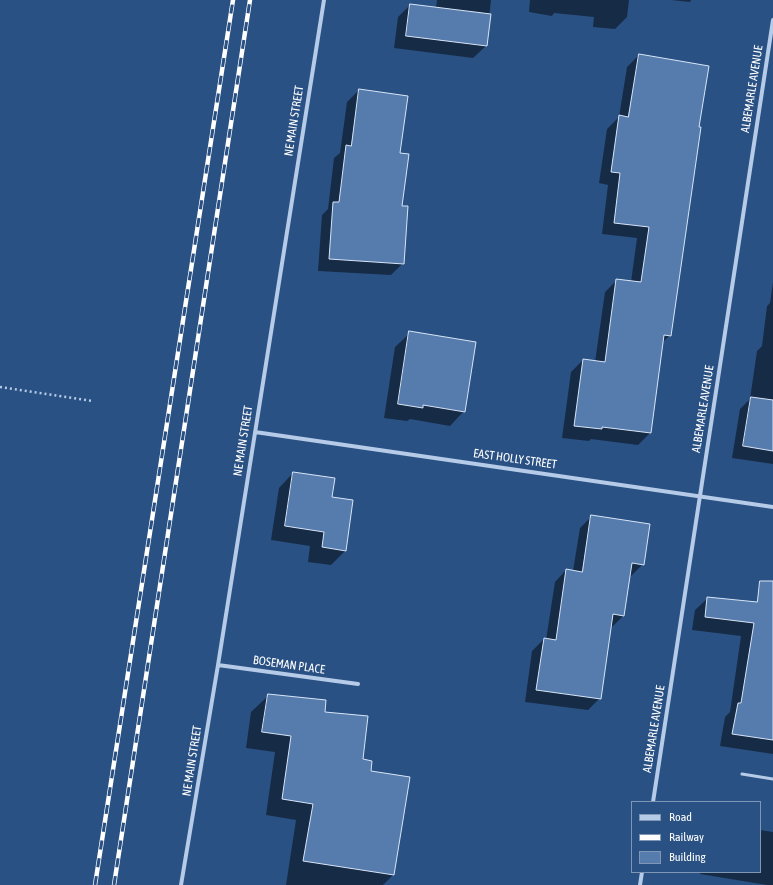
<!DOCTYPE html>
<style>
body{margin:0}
#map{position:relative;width:773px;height:885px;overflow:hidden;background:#2a5184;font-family:"Asap Condensed",sans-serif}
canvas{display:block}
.legend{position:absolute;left:631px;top:801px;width:130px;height:72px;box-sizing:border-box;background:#2a5184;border:1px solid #7f97b5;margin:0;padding:5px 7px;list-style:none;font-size:12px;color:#fff}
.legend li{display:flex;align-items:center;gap:8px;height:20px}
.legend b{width:20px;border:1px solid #7f97b5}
</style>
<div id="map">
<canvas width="773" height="885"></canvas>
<ul class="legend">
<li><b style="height:5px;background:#b5cbe7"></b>Road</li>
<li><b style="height:5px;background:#fff"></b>Railway</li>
<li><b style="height:11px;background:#567cad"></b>Building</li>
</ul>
</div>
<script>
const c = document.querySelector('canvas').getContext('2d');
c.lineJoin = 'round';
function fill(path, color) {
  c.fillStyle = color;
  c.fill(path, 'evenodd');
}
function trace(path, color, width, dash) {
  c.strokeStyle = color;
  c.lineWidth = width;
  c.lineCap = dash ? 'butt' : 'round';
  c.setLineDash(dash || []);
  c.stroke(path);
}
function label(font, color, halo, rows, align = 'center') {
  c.font = font + ' "Asap Condensed",sans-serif';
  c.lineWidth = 4;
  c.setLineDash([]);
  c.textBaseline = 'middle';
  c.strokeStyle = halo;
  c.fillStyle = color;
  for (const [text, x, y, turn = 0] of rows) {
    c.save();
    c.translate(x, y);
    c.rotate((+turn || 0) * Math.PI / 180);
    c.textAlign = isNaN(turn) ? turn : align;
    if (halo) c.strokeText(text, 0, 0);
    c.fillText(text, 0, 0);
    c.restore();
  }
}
const shadow = new Path2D(`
 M 437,0 L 491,0 L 486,46 L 473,58 L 394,48 L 398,17 L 410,5 L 436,8 Z
 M 530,0 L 629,0 L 627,17 L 615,29 L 593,27 L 594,17 L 554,13 L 552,16 L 529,12 Z
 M 671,0 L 691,0 L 690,2 Z
 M 639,55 L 698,128 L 670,335 L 662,343 L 650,433 L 638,445 L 591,439 L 589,441 L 562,438 L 571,372 L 583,360 L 595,362 L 605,292 L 617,280 L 631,282 L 637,238 L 602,234 L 608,185 L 599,183 L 607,129 L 619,117 L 627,67 Z
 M 359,90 L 399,154 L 403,263 L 391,275 L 318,271 L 322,215 L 328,209 L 334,158 L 340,153 L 347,102 Z
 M 773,282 L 773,464 L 732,458 L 740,409 L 750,399 L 757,351 L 762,346 L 767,306 L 770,303 Z
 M 410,333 L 464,411 L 450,426 L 410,419 L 407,421 L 384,418 L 395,347 Z
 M 293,473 L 331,498 L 345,551 L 331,565 L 308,562 L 310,546 L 271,540 L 279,488 Z
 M 592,516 L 643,564 L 631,576 L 629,576 L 624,615 L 612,627 L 610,627 L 600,698 L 588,710 L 525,702 L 532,651 L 544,639 L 546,640 L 555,582 L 566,570 L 573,571 L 580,528 Z
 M 708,598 L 773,605 L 773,754 L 720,746 L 725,717 L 730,712 L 741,636 L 692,630 L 695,610 Z
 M 268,696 L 323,713 L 362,760 L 369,772 L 409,778 L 393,875 L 383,885 L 286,885 L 296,820 L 266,815 L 275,752 L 246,748 L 251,712 Z
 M 760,830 L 773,832 L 773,885 L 767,885 L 700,874 L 700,872 L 760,872 Z`);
const building = new Path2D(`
 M 410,4 L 491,14 L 487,46 L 406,36 Z
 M 639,54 L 709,66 L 699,127 L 701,127 L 671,336 L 664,335 L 651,433 L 602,427 L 602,429 L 574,426 L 583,359 L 605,362 L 616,279 L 641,282 L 649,227 L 614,223 L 620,173 L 611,172 L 619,115 L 628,117 Z
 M 359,89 L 408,96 L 400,153 L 409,154 L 402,206 L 408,206 L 404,264 L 329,259 L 333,202 L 339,202 L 346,145 L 351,146 Z
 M 409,331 L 476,342 L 465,412 L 423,405 L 423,408 L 398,404 Z
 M 751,397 L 773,400 L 773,451 L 743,446 Z
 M 293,472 L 335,478 L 332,497 L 353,500 L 346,551 L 322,547 L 324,532 L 285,526 Z
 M 591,515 L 650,524 L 644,565 L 632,563 L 624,616 L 613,614 L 601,699 L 536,690 L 544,638 L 556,640 L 566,569 L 582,572 Z
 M 760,581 L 773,581 L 773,740 L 732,734 L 738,703 L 741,703 L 754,623 L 705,617 L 707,597 L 757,602 Z
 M 268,694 L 326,700 L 325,712 L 368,716 L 363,759 L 372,761 L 371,771 L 410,777 L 394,875 L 303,861 L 313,804 L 282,799 L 291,736 L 262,732 Z`);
const path = new Path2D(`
 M 0,387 L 92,401`);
const service = new Path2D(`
 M 742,774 L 773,779`);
const minor = new Path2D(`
 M 255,432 L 773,507
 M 218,665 L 358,684
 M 653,802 L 773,20
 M 181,885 L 218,665 L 324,0
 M 640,885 L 642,872`);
const rail = new Path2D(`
 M 95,885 L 233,0
 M 114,885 L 250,0`);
const streetNames = [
 ["ALBEMARLE AVENUE",752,89,-81],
 ["NE MAIN STREET",294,121,-81],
 ["ALBEMARLE AVENUE",703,409,-81],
 ["NE MAIN STREET",243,441,-81],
 ["EAST HOLLY STREET",515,459,8],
 ["BOSEMAN PLACE",289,665,8],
 ["ALBEMARLE AVENUE",654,729,-81],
 ["NE MAIN STREET",192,761,-81]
];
fill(shadow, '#0007');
fill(building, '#567cad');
trace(building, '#d8e5f6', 1);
trace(path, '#b5cbe7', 2.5, [2, 3]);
trace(service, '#b5cbe7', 3);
trace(minor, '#b5cbe7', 4);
trace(rail, '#fff', 4.5);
trace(rail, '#2a5184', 3, [9]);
label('12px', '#fff', '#2a5184', streetNames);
</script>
